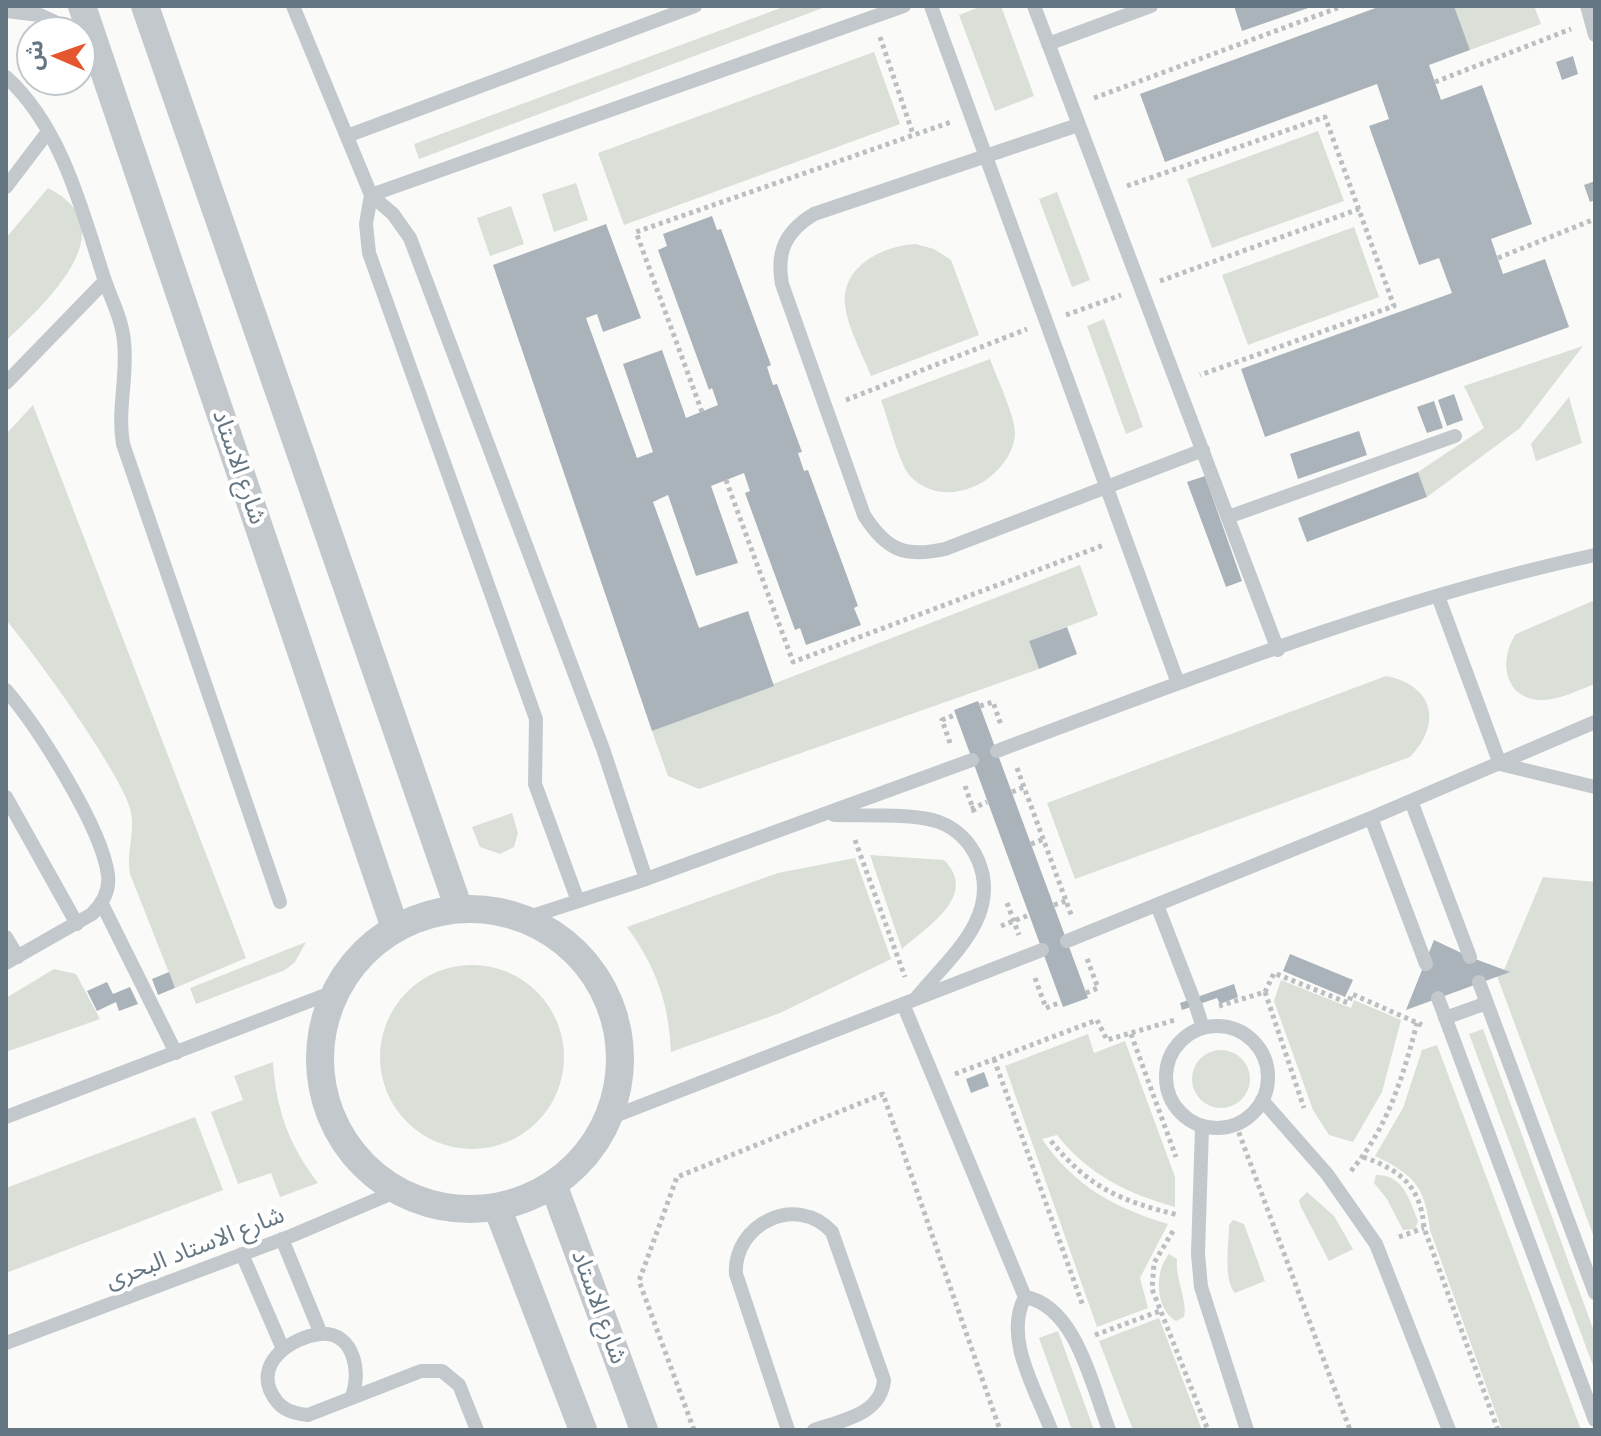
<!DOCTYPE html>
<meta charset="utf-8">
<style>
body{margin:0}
#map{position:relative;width:1601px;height:1436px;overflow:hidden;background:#fafaf8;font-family:Quicksand,"Noto Sans Arabic",sans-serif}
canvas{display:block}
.frame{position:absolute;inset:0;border:8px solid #657683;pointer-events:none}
.north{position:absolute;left:16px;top:16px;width:80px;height:80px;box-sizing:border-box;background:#fff;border:2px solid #c1c8cd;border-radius:50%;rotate:272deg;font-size:22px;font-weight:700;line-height:32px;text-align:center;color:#657683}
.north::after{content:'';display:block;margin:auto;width:28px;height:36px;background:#e4572e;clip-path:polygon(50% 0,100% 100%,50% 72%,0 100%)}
</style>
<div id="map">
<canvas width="1601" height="1436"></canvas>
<div class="frame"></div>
<div class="north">ش</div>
</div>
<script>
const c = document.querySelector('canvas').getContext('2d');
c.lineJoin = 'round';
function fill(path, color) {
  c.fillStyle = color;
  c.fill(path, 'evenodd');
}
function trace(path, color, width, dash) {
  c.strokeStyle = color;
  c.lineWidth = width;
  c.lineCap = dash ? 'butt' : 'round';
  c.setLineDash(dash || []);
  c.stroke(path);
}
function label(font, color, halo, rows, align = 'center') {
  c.font = font + ' Quicksand,"Noto Sans Arabic",sans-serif';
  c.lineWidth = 8;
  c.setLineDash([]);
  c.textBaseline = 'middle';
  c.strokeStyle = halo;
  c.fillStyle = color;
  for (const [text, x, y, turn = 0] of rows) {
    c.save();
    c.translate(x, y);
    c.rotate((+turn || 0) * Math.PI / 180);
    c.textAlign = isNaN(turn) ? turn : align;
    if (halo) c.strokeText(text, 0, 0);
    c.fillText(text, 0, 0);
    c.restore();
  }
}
const green = new Path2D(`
 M 786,6 L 828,6 L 419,159 L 414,144 Z
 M 982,6 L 1001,6 L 1034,96 L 995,111 L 959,15 Z
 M 1454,6 L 1534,6 L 1541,24 L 1470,50 Z
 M 874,52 L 900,124 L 624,225 L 598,153 Z
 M 1318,131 L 1344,201 L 1212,248 L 1187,179 Z
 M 576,183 L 588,220 L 554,232 L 542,194 Z
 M 48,188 C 130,229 43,305 6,341 L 6,238 Z
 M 1057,192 L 1090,280 L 1072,287 L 1039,199 Z
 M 511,206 L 524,244 L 490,256 L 477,218 Z
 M 1354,227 L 1379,297 L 1248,345 L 1222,275 Z
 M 915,244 L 934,249 L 951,260 L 979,335 L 871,376 C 863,355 847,327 845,304 C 842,265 884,246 915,244 Z
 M 1104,319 L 1143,427 L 1126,434 L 1087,326 Z
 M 1583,346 L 1520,428 L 1427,497 L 1418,472 L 1484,428 L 1464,386 Z
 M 990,359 C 996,376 1017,420 1015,436 C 1009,481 945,513 910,476 C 899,464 888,418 881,400 Z
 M 1569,397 L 1582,443 L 1536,461 L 1531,444 Z
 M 33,405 L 246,958 L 175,988 L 130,874 C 126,853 135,833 131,812 C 125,778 32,650 6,620 L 6,434 Z
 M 1080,565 L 1098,615 L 1029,641 L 1039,669 L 699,789 L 668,776 L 652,731 Z
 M 1595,600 L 1595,684 C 1578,690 1558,701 1540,700 C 1503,698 1499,658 1516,634 Z
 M 1386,676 C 1433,685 1443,723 1410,757 L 1075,879 L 1047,803 Z
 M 512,813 L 518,833 L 514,847 L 500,854 L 480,847 L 472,827 Z
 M 870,855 L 944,860 C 979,895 928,926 902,949 Z
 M 855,858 L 891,959 L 780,1013 L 671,1052 C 669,1003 656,967 627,927 L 778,873 Z
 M 1543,877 L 1595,882 L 1595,1240 L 1497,976 L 1504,970 Z
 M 306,942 L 295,962 L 285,970 L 196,1004 L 190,988 Z
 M380 1057a92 92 0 1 1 184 0a92 92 0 1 1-184 0Z
 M 54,969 L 76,974 L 100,1019 L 6,1052 L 6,998 Z
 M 1281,980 L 1351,1008 L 1354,1000 L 1401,1020 L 1382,1092 L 1353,1142 L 1329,1135 L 1313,1110 L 1274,1001 Z
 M 1483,1029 L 1595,1334 L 1595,1371 L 1469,1034 Z
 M 1088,1034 L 1094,1053 L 1125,1041 L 1175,1177 L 1175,1207 C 1126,1193 1089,1175 1057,1135 L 1042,1139 C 1074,1186 1115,1208 1168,1224 L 1140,1278 L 1148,1308 L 1097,1327 L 1005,1066 Z
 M 1437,1045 L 1581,1430 L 1502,1430 L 1430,1230 C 1425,1186 1414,1175 1375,1156 L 1403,1108 L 1422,1050 Z
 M1192 1079a29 29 0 1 1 58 0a29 29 0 1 1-58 0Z
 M 273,1062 C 276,1110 289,1145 318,1183 L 280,1197 L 271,1173 L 238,1184 L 211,1112 L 243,1100 L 234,1076 Z
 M 195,1117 L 223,1190 L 6,1273 L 6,1188 Z
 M 1376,1175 C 1404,1175 1409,1199 1418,1221 L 1415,1229 L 1403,1230 L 1387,1199 L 1374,1183 Z
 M 1307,1192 L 1334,1216 L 1353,1249 L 1329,1261 L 1300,1205 L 1299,1200 Z
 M 1233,1220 L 1244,1224 L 1265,1281 L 1235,1293 C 1223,1279 1229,1243 1229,1225 Z
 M 1169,1254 L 1177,1259 C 1175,1278 1188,1302 1184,1317 L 1176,1321 C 1155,1309 1154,1271 1169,1254 Z
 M 1159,1318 L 1202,1430 L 1133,1430 L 1099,1341 Z
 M 1058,1331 L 1094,1430 L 1072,1430 L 1039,1338 Z`);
const building = new Path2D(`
 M 1234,6 L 1314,6 L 1242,31 Z
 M 1381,6 L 1454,6 L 1470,50 L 1429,65 L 1441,100 L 1482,85 L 1532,224 L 1491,239 L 1503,274 L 1545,259 L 1569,327 L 1265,437 L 1241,369 L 1452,293 L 1439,258 L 1419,265 L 1369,126 L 1389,119 L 1377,84 L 1165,162 L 1140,94 Z
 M 1573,56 L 1578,74 L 1562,80 L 1556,62 Z
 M 1595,181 L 1595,200 L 1590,202 L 1584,185 Z
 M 712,216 L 717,230 L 721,229 L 771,365 L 767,367 L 773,385 L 777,384 L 802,452 L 798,453 L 804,471 L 808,470 L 858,606 L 854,608 L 861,625 L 806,645 L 800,628 L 795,630 L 745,493 L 750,491 L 744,473 L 711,486 L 738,563 L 696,576 L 668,495 L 653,502 L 699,628 L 748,611 L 774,686 L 652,731 L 493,265 L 606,224 L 641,318 L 603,332 L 597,314 L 586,318 L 637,458 L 653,452 L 623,364 L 662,350 L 686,418 L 718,405 L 712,388 L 709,390 L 658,250 L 667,246 L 663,234 Z
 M 1454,394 L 1463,420 L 1447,426 L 1438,400 Z
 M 1434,401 L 1443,428 L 1427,433 L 1417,407 Z
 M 1359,431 L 1367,455 L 1298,479 L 1290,454 Z
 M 1418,472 L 1427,497 L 1307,542 L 1298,518 Z
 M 1205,476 L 1242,581 L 1226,587 L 1187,482 Z
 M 1067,627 L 1077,654 L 1039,669 L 1029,641 Z
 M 978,701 L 1088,998 L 1063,1007 L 954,710 Z
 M 1434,940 L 1470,957 L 1510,972 L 1406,1010 Z
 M 1290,954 L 1353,980 L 1345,997 L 1283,971 Z
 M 169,972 L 175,988 L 158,995 L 152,979 Z
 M 107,982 L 113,994 L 130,987 L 138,1004 L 119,1011 L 116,1002 L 97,1011 L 87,991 Z
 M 1234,984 L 1238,997 L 1220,1004 L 1217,998 L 1182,1010 L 1180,1003 Z
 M 984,1072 L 989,1086 L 971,1093 L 966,1079 Z`);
const path = new Path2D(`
 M 880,37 L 913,134
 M 1435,82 L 1571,29
 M 1094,98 L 1343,6
 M 1127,186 L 1325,117 L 1394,306 L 1200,375
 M 1498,258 L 1595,219
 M 1160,281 L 1359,209
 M 1066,315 L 1121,295
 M 846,400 L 1027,329
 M 702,412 L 636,232 L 951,122
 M 726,480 L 793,662 L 1104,545
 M 980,706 L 993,702 L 1001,725
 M 950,743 L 942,720 L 955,715
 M 1017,768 L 1072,917
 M 965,786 L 975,814
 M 1012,792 L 1024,787
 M 971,809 L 987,802
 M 855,840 L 905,977
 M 1031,844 L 1044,839
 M 1007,903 L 1019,935
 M 1054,905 L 1066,901
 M 1001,926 L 1029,915
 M 1035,978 L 1046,1008 L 1061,1002
 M 1265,992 L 1304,1108
 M 1086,993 L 1098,988 L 1086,956
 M 1219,1006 L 1265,992 L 1274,973 L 1348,1003 L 1352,994 L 1422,1025
 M 1131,1034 L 1176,1157
 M 994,1059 L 1083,1306
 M 955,1074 L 1097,1020 L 1107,1040 L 1175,1020
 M 1236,1125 L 1350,1430
 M 1051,1141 C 1089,1188 1121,1201 1178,1215
 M 1363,1157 C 1401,1170 1421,1187 1424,1228 L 1498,1430
 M 1351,1171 C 1388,1127 1403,1077 1417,1023
 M 1173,1231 L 1154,1263 L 1152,1289 L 1208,1430
 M 1399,1237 L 1424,1228
 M 1095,1335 L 1160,1311
 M 694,1430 L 639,1281 L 677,1177 L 883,1094 L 1000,1430`);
const lane = new Path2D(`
 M 293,6 L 371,195 L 393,214 L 410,238 L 603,749 L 646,879
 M 931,6 L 1178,683
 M 1034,6 L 1278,650
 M 1587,6 L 1595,35
 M 6,11 L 40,15 L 92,39
 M 1048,44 L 1151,6
 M 6,77 C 61,126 82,210 104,278 C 111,299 122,319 124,341 C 128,376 117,409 123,444 L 280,902
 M 1078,125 L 814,214 C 786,231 776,251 782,284 L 864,515 C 886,550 905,558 945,549 L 1203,450
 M 347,136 L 695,6
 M 6,187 L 47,133
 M 371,195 L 366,224 L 369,253 L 536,719 L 535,784 L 578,901
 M 371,195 L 904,6
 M 6,383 L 105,281
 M 1228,517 L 1455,436
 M 1438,596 L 1500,764 L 1595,787
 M 6,690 C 38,727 102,828 108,875 C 110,891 103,903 92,914 L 6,963
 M 997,751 C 1192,678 1391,599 1595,555
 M 6,797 L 77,924
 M 1411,801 L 1470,957
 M 834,815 C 863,816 913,813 939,822 C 958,829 970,842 978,860 C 1002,916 950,957 917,997
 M 1371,818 L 1426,964
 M 102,904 L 176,1053
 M 1157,905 L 1193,998
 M 523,919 L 646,879 L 972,760
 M 6,937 L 18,957
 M 1067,941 L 1371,818 L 1595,722
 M 1479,982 L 1595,1293
 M 1438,998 L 1595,1420
 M 903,1004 L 1025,1297
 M 1196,1006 L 1203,1028
 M 1445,1018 L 1487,1003
 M1166 1077a51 51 0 1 1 102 0a51 51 0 1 1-102 0Z
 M 1262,1100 L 1327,1174 L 1376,1244 L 1449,1430
 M 6,1117 L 336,991
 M 607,1119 L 1042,950
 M 1202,1127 L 1198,1254 L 1201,1287 L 1247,1430
 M 282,1239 L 321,1334
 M 242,1254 L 283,1349
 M 1025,1297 C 1076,1306 1092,1386 1109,1430
 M 1025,1297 C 1003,1338 1036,1390 1051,1430
 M 6,1343 L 291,1236 L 397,1191
 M 351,1398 C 362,1375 355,1331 320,1334 C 293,1337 258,1360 270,1390 C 278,1408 289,1413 308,1415 L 421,1371 L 442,1371 L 459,1385 L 477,1430
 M 788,1430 L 736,1274 C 733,1224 797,1193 832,1232 L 884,1380 C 881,1415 842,1420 814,1430`);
const street = new Path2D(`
 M 82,6 L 395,928
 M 145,6 L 459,909
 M320 1059a150 150 0 1 1 300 0a150 150 0 1 1-300 0Z
 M 553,1184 L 644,1430
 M 497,1207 L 583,1430`);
const streetNames = [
 ["شارع الاستاد",239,467,71],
 ["شارع الاستاد البحرى",195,1248,-21],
 ["شارع الاستاد",599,1307,70]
];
fill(green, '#dadfd7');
fill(building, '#aab3b9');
trace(path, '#bbbfc2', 5, [4, 4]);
trace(lane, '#c3c8cc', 14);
trace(street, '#c3c8cc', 28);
label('24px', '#657683', '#fff', streetNames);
</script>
